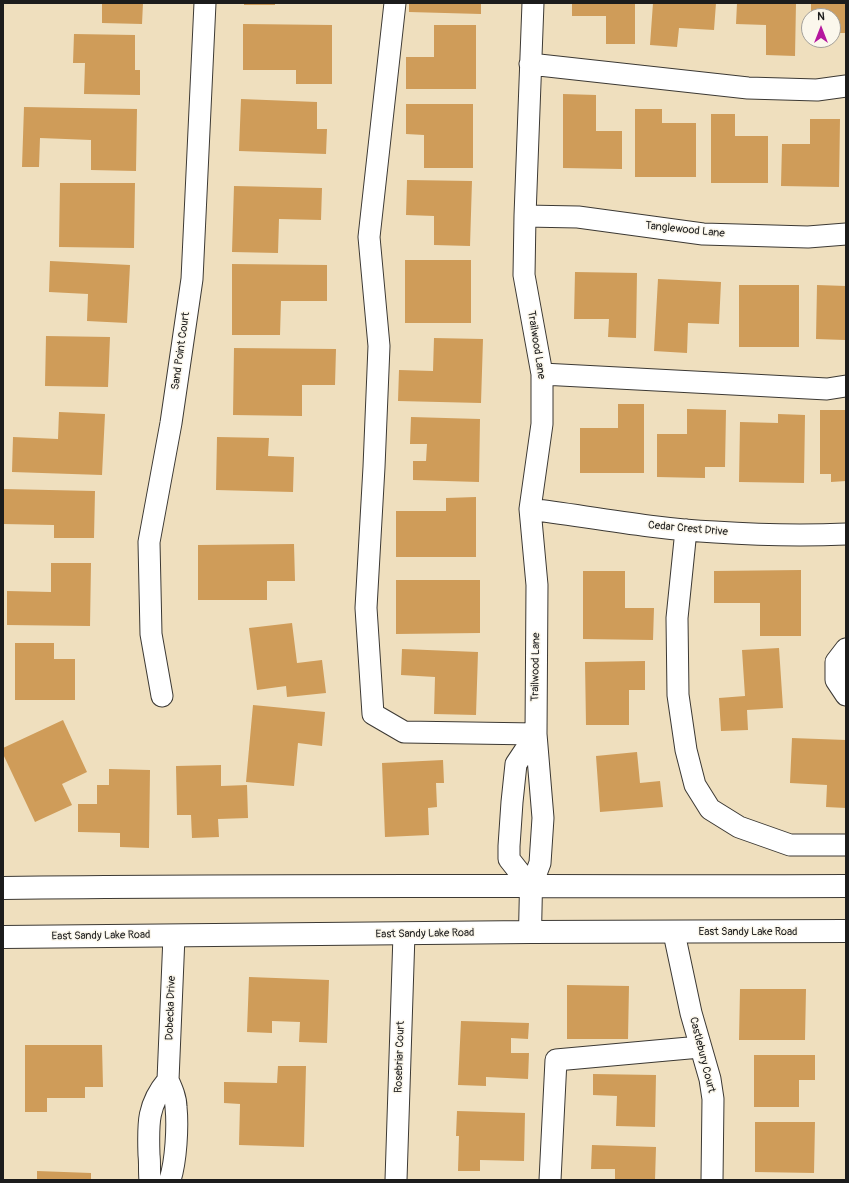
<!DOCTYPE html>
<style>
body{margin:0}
#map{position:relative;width:849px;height:1183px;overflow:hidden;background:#efdfbe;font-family:Pangolin,sans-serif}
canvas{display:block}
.frame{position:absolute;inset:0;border:4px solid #1c1c1c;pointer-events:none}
.north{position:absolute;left:801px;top:8px;width:40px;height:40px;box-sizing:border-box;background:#fbf7ec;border:1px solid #a29f99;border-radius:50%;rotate:0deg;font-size:11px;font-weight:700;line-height:16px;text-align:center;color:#1c1c1c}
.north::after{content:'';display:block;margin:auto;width:14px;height:18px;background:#b5179e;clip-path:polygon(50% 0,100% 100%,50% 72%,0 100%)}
</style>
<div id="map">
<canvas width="849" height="1183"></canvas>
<div class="frame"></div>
<div class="north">N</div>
</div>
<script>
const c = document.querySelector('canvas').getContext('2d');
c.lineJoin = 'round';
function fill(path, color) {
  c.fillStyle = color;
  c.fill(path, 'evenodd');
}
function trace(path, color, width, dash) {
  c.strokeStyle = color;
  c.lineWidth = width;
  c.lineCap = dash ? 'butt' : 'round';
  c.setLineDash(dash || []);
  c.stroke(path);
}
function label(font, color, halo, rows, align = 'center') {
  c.font = font + ' Pangolin,sans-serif';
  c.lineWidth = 3;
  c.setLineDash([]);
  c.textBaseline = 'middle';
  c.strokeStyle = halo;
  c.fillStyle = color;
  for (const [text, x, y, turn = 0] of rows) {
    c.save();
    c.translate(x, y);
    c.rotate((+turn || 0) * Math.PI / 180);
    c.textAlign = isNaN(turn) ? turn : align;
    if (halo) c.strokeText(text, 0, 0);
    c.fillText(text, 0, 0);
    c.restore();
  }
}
const building = new Path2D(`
 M 102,3 L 143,3 L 142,24 L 102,23 Z
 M 244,3 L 275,3 L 275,5 L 244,5 Z
 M 409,3 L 481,3 L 481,14 L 409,12 Z
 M 572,3 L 635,3 L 635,44 L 606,44 L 606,16 L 572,16 Z
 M 653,3 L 716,3 L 714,30 L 679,28 L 677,47 L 650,45 Z
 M 737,3 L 796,3 L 795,56 L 766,55 L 766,25 L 736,24 Z
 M 811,3 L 846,3 L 846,33 L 833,33 L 833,16 L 811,16 Z
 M 243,24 L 332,25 L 332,84 L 296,84 L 296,70 L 243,70 Z
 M 434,25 L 476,25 L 476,89 L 406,89 L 406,57 L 434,57 Z
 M 74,34 L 135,35 L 135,70 L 140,70 L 140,95 L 84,94 L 85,63 L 73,63 Z
 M 563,94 L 596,95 L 596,131 L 622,131 L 622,169 L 563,168 Z
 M 241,99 L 317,102 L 317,129 L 327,129 L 326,154 L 239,151 Z
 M 406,104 L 473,104 L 473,168 L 424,168 L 424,135 L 406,134 Z
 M 24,107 L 137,109 L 136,171 L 91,170 L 91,140 L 40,138 L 39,167 L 22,167 Z
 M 635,109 L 662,109 L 662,123 L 696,123 L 696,177 L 635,177 Z
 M 711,114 L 735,114 L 735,136 L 768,136 L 768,183 L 711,183 Z
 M 810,119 L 840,119 L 839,187 L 781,186 L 782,144 L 810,144 Z
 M 407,180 L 472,181 L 470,246 L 434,245 L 434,216 L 406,215 Z
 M 60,183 L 135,183 L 134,248 L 59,247 Z
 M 234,186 L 322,188 L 321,220 L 279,219 L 278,253 L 232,252 Z
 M 405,260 L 471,260 L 471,323 L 405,323 Z
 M 50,261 L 130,265 L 127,323 L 87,321 L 88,294 L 49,292 Z
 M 232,264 L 327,265 L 327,301 L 281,301 L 280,335 L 232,335 Z
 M 575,272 L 637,273 L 636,338 L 608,337 L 609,319 L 574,319 Z
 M 658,279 L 721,282 L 719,324 L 688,323 L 687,353 L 654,351 Z
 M 739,285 L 799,285 L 799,347 L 739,347 Z
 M 817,285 L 846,286 L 845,340 L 816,339 Z
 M 46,336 L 110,337 L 108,387 L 45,386 Z
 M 434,338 L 483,339 L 481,403 L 398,401 L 399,370 L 433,371 Z
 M 234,348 L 336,349 L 335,385 L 302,385 L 302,416 L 233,415 Z
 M 618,404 L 644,404 L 644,473 L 580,473 L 580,428 L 618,428 Z
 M 687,409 L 726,410 L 725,467 L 705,467 L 705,478 L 657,477 L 657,434 L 687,434 Z
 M 820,410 L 846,410 L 846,481 L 831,482 L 831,474 L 820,474 Z
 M 59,412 L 105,414 L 102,475 L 12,472 L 13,437 L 58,439 Z
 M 778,414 L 805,415 L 804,483 L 739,482 L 740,422 L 778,423 Z
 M 411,417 L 480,419 L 479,482 L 413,480 L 413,461 L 426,461 L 427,444 L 410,444 Z
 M 217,437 L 269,438 L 268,456 L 294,457 L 293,492 L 216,490 Z
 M 3,489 L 95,491 L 94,538 L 54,538 L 54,525 L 3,524 Z
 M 476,497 L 476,557 L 396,557 L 396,511 L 446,511 L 446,498 Z
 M 294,544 L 295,581 L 267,581 L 267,600 L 198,600 L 198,545 Z
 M 51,563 L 91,563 L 90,626 L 7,625 L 7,591 L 51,592 Z
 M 801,570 L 801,636 L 760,636 L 760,603 L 714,603 L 714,571 Z
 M 583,571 L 625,571 L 625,608 L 654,608 L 653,640 L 583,639 Z
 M 396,580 L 480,580 L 480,633 L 396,634 Z
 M 292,623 L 297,663 L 322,660 L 326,693 L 287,697 L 286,686 L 257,690 L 249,628 Z
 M 15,643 L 54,643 L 54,659 L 75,659 L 75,700 L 15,700 Z
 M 779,648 L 783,708 L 747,710 L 748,730 L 721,731 L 719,698 L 745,696 L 742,650 Z
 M 402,649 L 478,652 L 476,715 L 434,714 L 435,677 L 401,675 Z
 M 645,661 L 645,690 L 629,690 L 629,725 L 586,725 L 585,662 Z
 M 253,705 L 325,712 L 322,746 L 298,743 L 294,786 L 246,782 Z
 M 63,720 L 87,772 L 62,784 L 72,805 L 35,822 L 3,754 L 3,748 Z
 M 792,738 L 846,740 L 846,808 L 826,807 L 827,785 L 790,783 Z
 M 637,752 L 640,783 L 660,781 L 663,807 L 600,812 L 596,756 Z
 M 443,760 L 444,783 L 436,783 L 437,807 L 428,808 L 429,835 L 385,837 L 382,763 Z
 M 221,765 L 221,786 L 247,785 L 248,818 L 218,819 L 219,837 L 192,838 L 191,815 L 177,815 L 176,766 Z
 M 109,769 L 150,770 L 149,848 L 120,847 L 120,833 L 78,832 L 78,804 L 97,804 L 97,785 L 109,785 Z
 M 249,977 L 329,980 L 327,1043 L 299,1042 L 300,1022 L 272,1021 L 272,1033 L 247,1032 Z
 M 567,985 L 629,986 L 628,1039 L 567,1039 Z
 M 740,989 L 806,989 L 805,1040 L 739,1040 Z
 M 461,1021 L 529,1023 L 528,1039 L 511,1038 L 511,1053 L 529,1053 L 528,1079 L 486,1077 L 486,1086 L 458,1085 Z
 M 25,1045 L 102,1045 L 103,1087 L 85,1087 L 85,1098 L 47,1098 L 47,1112 L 25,1112 Z
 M 754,1055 L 815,1055 L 815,1080 L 799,1080 L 799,1107 L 754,1107 Z
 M 278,1066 L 306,1066 L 304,1147 L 239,1145 L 240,1104 L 224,1103 L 224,1082 L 277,1083 Z
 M 593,1074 L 656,1075 L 655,1127 L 616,1126 L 617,1096 L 593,1095 Z
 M 457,1111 L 525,1113 L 524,1161 L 480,1160 L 480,1171 L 458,1171 L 459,1136 L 456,1136 Z
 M 755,1122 L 815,1122 L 814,1173 L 755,1172 Z
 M 592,1145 L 656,1147 L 655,1180 L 615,1180 L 615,1169 L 591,1169 Z
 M 37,1171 L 91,1173 L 91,1180 L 37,1180 Z`);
const minor = new Path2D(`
 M 395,3 L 369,237 L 379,346 L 374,467 L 366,608 L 373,714 L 404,732 L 536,734
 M 530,64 L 748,88 L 817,90 L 846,86
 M 525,216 L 578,217 L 703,234 L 808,237 L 846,234
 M 542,374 L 827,389 L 846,386
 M 530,509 C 591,517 653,529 715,532 C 759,535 802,536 846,534
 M 686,530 L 677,618 L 678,695 L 686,750 L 695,785 L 710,809 L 739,827 L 790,845 L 846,845
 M 846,649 L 836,662 L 836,680 L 846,695
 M 162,696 L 151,634 L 149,542 L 171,423 L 192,279 L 205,3
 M 531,887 L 540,863 L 543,818 L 536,734 L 537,585 L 530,509 L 542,424 L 542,374 L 524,275 L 525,216 L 533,3
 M 531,887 L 509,859 L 509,846 L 512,802 L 516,764 L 536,734
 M 674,933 L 691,1013 L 710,1079 L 713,1099 L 712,1180
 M 150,1180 C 149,1172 150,1163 149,1155 C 148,1124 147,1105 168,1080
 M 170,1180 C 176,1161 178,1127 176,1107 C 176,1098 172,1089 168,1080 L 174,936
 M 396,1180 L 404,934
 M 550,1180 L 556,1060 L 700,1047`);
const major = new Path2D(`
 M 3,888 C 284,884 565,887 846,886
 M 530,932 L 531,887
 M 3,937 L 530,932 L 846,931`);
const streetNames = [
 ["Tanglewood Lane",685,230,6],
 ["Trailwood Lane",536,345,81],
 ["Sand Point Court",181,351,-82],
 ["Cedar Crest Drive",688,529,5],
 ["Trailwood Lane",536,667,-89],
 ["East Sandy Lake Road",748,932],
 ["East Sandy Lake Road",425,934,-1],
 ["East Sandy Lake Road",101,936,-1],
 ["Dobecka Drive",171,1008,-88],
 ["Castlebury Court",702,1055,76],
 ["Rosebriar Court",400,1057,-88]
];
fill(building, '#cf9c59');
trace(minor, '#3c3934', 23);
trace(major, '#3c3934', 24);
trace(minor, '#fff', 21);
trace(major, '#fff', 22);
label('11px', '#1c1c1c', '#fbf7ec', streetNames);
</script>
